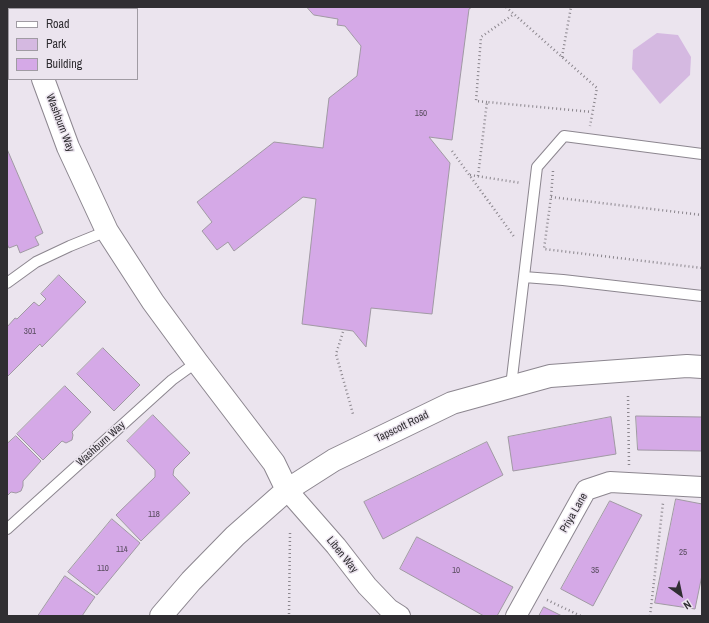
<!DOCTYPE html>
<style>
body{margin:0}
#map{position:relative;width:709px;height:623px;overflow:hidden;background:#ebe4ee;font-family:"Archivo Narrow",sans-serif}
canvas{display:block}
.frame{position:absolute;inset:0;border:8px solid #302e32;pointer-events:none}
.legend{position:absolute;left:8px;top:8px;width:130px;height:72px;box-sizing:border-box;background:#ebe4ee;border:1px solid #a09ba3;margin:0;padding:5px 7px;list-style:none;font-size:12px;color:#302e32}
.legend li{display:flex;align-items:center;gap:8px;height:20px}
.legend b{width:20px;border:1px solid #a09ba3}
.north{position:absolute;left:661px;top:575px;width:40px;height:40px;-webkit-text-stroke:3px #ebe4ee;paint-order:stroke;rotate:147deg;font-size:11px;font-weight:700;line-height:16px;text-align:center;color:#302e32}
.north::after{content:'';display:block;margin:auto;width:14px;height:18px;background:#302e32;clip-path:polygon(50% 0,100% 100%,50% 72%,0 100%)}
</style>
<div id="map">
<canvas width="709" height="623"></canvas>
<div class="frame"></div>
<ul class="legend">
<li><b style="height:5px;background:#fff"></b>Road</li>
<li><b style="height:11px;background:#d5b9e1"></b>Park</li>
<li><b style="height:11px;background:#d5a9e7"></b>Building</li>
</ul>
<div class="north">N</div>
</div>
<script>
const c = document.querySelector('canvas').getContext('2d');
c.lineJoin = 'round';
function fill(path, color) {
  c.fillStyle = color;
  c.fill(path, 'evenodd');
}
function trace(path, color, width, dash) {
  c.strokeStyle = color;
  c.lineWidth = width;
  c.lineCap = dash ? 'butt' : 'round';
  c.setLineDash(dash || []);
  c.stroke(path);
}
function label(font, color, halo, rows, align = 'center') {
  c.font = font + ' "Archivo Narrow",sans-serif';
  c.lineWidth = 3;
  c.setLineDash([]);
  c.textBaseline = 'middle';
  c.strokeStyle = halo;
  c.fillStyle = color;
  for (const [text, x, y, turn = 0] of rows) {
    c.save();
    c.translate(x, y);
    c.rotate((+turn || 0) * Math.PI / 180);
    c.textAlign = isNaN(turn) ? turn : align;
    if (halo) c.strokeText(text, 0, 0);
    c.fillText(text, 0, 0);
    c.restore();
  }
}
const green = new Path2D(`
 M 657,33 L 678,35 L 691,57 L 690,75 L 660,104 L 632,69 L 633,50 Z`);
const building = new Path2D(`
 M 307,7 L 472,7 L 469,9 L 452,140 L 429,137 L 450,163 L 432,314 L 371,308 L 366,347 L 353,331 L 302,324 L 316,199 L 303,197 L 234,251 L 228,242 L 217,250 L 202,231 L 212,222 L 197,202 L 274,142 L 323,148 L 329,98 L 357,76 L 361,46 L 345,26 L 337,25 L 338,19 L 314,15 Z
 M 7,149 L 43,233 L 35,237 L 39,245 L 20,253 L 17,245 L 9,248 L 7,244 Z
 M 59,275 L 86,302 L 42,347 L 40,344 L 7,377 L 7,327 L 15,318 L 17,319 L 34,302 L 39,306 L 46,299 L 41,294 Z
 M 103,348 L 140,385 L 114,411 L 77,374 Z
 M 65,386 L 91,412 L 72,432 L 73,435 L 72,440 L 66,443 L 62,441 L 43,460 L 17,434 Z
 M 153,415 L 190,453 L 174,469 L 173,475 L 190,493 L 141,541 L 116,515 L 155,477 L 155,470 L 127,441 Z
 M 636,416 L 702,417 L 702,451 L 638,450 Z
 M 611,417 L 616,454 L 513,471 L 508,437 Z
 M 16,436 L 41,461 L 23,481 L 23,486 L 21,491 L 16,493 L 11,492 L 7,496 L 7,444 Z
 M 487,442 L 503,475 L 383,539 L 364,502 Z
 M 676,499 L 702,504 L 702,575 L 695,609 L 655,603 Z
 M 610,501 L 642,515 L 593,606 L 561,589 Z
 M 112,519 L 140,543 L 97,595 L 68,572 Z
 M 417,537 L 513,587 L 497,616 L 484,616 L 400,569 Z
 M 65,576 L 95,597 L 88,607 L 82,616 L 38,616 Z
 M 544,607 L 562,616 L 539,616 Z`);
const path = new Path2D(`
 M 506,7 L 597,88 L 590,126
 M 562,57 L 571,7
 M 487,102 L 476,101 L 481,37 L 514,14
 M 452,151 L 515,238
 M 553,171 L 551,197 L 544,249 L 702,268
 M 470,175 L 521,183
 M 478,176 L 487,102 L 592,112
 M 551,197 L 702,215
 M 343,332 L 336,354 L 353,414
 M 628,396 L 629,465
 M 547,600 L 581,616
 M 289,614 L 290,533
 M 650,616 L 663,503`);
const service = new Path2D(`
 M 524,277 L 563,280 L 702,296
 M 7,283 L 36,262 L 70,246 L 107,231
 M 511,386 L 537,167 L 564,136 L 702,154
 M 7,529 L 172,380 L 197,362`);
const minor = new Path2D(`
 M 287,490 L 336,546 L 367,586 L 389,609 L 400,616
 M 516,616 L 586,490 L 610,482 L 702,487`);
const tertiary = new Path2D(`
 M 25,7 L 25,9
 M 43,79 L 68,147 L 107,231 L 153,302 L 197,362 L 274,463 L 287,490
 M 161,616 L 191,581 L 235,536 L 287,490 L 334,460 L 452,403 L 550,376 L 687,366 L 702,367`);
const numberNames = [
 ["150",421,114],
 ["301",30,332],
 ["118",154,515],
 ["114",122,550],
 ["25",683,553],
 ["110",103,569],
 ["10",456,571],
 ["35",595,571]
];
const streetNames = [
 ["Washburn Way",60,123,69],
 ["Tapscott Road",402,427,-26],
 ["Washburn Way",101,444,-42],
 ["Priya Lane",574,513,-60],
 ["Liben Way",342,555,51]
];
fill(green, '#d5b9e1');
fill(building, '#d5a9e7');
trace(building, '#a099a3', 1);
trace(service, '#8c868f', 12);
trace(minor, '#8c868f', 22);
trace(tertiary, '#8c868f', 24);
trace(path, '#8b868d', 2.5, [1, 3]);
trace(service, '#fff', 10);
trace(minor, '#fff', 20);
trace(tertiary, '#fff', 22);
label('9px', '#594d5f', null, numberNames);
label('11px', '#302e32', '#ebe4ee', streetNames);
</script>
